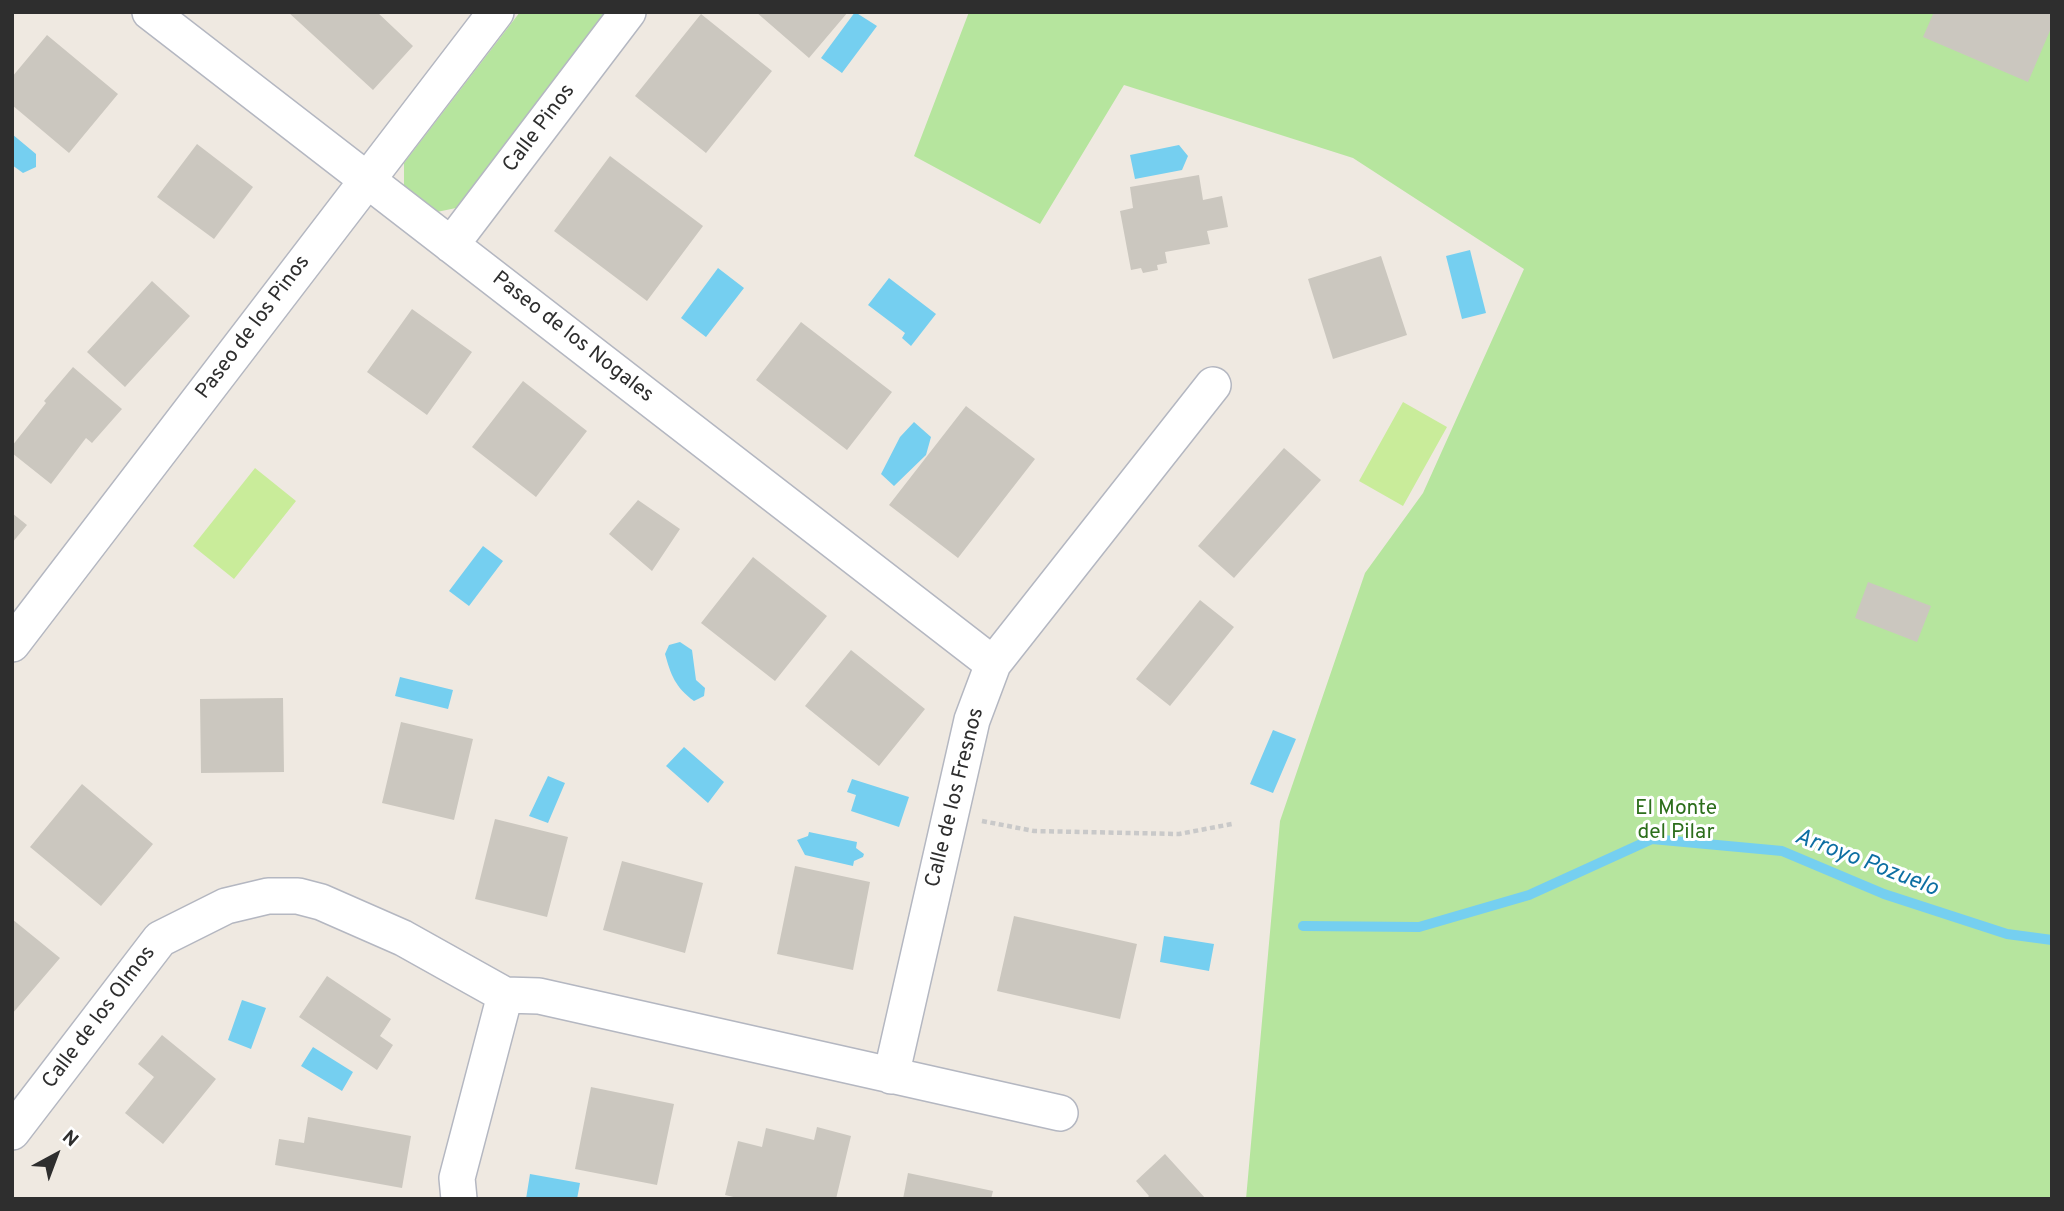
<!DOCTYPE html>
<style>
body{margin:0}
#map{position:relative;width:2064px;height:1211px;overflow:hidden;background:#efe9e1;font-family:Overpass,sans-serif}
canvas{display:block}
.frame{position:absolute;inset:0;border:14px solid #2e2e2e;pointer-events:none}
.north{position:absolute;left:21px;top:1120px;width:70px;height:70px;-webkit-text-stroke:5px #fff;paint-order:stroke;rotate:41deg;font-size:19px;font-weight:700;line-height:28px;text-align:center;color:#2e2e2e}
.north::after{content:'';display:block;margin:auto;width:24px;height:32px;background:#2e2e2e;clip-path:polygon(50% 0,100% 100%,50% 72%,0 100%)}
</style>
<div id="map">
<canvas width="2064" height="1211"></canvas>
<div class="frame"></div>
<div class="north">N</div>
</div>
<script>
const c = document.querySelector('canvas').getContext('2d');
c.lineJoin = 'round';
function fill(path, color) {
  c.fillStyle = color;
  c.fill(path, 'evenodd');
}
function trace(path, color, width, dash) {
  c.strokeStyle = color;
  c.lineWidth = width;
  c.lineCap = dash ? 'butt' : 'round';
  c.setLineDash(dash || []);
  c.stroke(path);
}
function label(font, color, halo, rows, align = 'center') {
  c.font = font + ' Overpass,sans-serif';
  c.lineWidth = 6;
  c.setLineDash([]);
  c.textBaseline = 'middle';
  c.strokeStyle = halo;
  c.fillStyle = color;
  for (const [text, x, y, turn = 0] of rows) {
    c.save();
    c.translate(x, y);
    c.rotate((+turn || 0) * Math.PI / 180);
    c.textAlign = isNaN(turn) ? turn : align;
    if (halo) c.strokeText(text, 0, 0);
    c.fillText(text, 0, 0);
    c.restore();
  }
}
const green = new Path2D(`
 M 520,12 L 606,12 L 456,208 L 432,213 L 404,191 L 404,163 Z
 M 969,12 L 2052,12 L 2052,1199 L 1246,1199 L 1280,821 L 1365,573 L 1423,493 L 1524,269 L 1353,158 L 1124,85 L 1040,224 L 914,156 Z`);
const pitch = new Path2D(`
 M 1403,402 L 1447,427 L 1403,506 L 1359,481 Z
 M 255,468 L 296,501 L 234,579 L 193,546 Z`);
const water = new Path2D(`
 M 855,12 L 877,26 L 842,73 L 821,58 Z
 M 12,134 L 36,154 L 36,167 L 23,173 L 12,165 Z
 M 1179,145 L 1188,156 L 1182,170 L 1135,179 L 1130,155 Z
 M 1470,250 L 1486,313 L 1462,319 L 1446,256 Z
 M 718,268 L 744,288 L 706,337 L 681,318 Z
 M 889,278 L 936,314 L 911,346 L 902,338 L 905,333 L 868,305 Z
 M 914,422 L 931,437 L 926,455 L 894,486 L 881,474 L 900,437 Z
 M 483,546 L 503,561 L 469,606 L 449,591 Z
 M 680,642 L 692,650 L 696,680 L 705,688 L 704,696 L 694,701 C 675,687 671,675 665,654 L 669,645 Z
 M 400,677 L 453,690 L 448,709 L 395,696 Z
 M 1273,730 L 1296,739 L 1273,793 L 1250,784 Z
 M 684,747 L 724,782 L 708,803 L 666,766 Z
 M 548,776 L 565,783 L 548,823 L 529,816 Z
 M 852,779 L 909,797 L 899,827 L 851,811 L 856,795 L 847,792 Z
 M 809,832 L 857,842 L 856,848 L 864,854 L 863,857 L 854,861 L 853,866 L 805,855 L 797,840 L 808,836 Z
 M 1164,936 L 1214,944 L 1209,971 L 1160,962 Z
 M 242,1000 L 266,1008 L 251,1049 L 228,1040 Z
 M 313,1047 L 353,1072 L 342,1091 L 301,1066 Z
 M 530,1174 L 580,1183 L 577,1199 L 526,1199 Z`);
const stream = new Path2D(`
 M 1303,926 L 1419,927 L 1529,895 L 1652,839 L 1782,851 L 1884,894 L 2007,934 L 2052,940`);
const building = new Path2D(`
 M 288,12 L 377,12 L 413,46 L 373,90 Z
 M 756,12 L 848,12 L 809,58 Z
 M 1934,12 L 2052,12 L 2052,26 L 2028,82 L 1923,37 Z
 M 701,14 L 772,71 L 706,153 L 635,96 Z
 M 47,35 L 118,94 L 69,153 L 12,105 L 12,77 Z
 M 197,144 L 253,187 L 214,239 L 157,197 Z
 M 610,156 L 703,226 L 647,301 L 554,231 Z
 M 1199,175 L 1203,200 L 1222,196 L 1228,227 L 1207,231 L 1210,244 L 1165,252 L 1167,263 L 1157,265 L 1158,270 L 1143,273 L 1141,268 L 1131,270 L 1120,211 L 1133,208 L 1130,187 Z
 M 1381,256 L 1407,335 L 1333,359 L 1308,279 Z
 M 152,281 L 190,316 L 125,387 L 87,352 Z
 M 412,309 L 472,352 L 427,415 L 367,372 Z
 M 801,322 L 892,392 L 847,450 L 756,380 Z
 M 73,367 L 122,409 L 92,443 L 86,438 L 51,484 L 12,453 L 12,446 L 46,403 L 44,401 Z
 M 523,381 L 587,431 L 536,497 L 472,447 Z
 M 966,406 L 1035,459 L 958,558 L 889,505 Z
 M 1284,448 L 1321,480 L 1234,578 L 1198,546 Z
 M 638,500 L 680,529 L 652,571 L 609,534 Z
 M 12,513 L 27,525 L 12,543 Z
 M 753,557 L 827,616 L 775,681 L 701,623 Z
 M 1868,582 L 1931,606 L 1917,642 L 1855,618 Z
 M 1200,600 L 1234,627 L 1170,706 L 1136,679 Z
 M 851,650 L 925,709 L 879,766 L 805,706 Z
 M 283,698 L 284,772 L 201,773 L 200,699 Z
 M 401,722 L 473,739 L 454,820 L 382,803 Z
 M 82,784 L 153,844 L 101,906 L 30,847 Z
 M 495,819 L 568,837 L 547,917 L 475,899 Z
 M 622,861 L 703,883 L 685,953 L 603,930 Z
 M 795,866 L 870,882 L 853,970 L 777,954 Z
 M 1014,916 L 1137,944 L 1120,1019 L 997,991 Z
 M 12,919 L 60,958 L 12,1014 Z
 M 327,976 L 391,1019 L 380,1036 L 393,1045 L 377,1070 L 299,1017 Z
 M 162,1035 L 216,1079 L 163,1144 L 125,1113 L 154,1077 L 138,1064 Z
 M 591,1087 L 674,1104 L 657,1185 L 575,1169 Z
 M 308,1117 L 411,1136 L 402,1188 L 275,1165 L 279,1139 L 304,1143 Z
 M 817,1127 L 851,1136 L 836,1199 L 742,1199 L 725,1195 L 738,1141 L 762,1147 L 766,1128 L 814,1140 Z
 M 1165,1154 L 1206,1199 L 1146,1199 L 1149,1196 L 1136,1181 Z
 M 908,1173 L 993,1191 L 991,1199 L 903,1199 Z`);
const path = new Path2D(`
 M 982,821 L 1034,831 L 1179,834 L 1232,824`);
const minor = new Path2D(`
 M 150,12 L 993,664
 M 451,245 L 628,12
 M 12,644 L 496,12
 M 891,1076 L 972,720 L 993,664 L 1213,385
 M 12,1132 L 160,939 L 226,906 L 268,896 L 298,896 L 321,902 L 403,938 L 505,995 L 539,996 L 1060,1113
 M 459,1199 L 457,1178 L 505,995`);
const streetNames = [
 ["Calle Pinos",540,129,-53],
 ["Paseo de los Pinos",254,328,-53],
 ["Paseo de los Nogales",572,338,38],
 ["Calle de los Fresnos",956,798,-76],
 ["Calle de los Olmos",100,1018,-53]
];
const parkNames = [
 ["El Monte",1676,810],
 ["del Pilar",1676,834]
];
const waterNames = [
 ["Arroyo Pozuelo",1866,864,21]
];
fill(green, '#b6e59e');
fill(pitch, '#c9ec9a');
fill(water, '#75cff0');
trace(stream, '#75cff0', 10);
fill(building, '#cbc7bf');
trace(minor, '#b4b7c1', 38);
trace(path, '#c9c9c9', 4.5, [5, 3.5]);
trace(minor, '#fff', 35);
label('21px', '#2e2e2e', '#fff', streetNames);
label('21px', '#2c6e1b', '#fff', parkNames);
label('italic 23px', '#0d6fa3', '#fff', waterNames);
</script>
